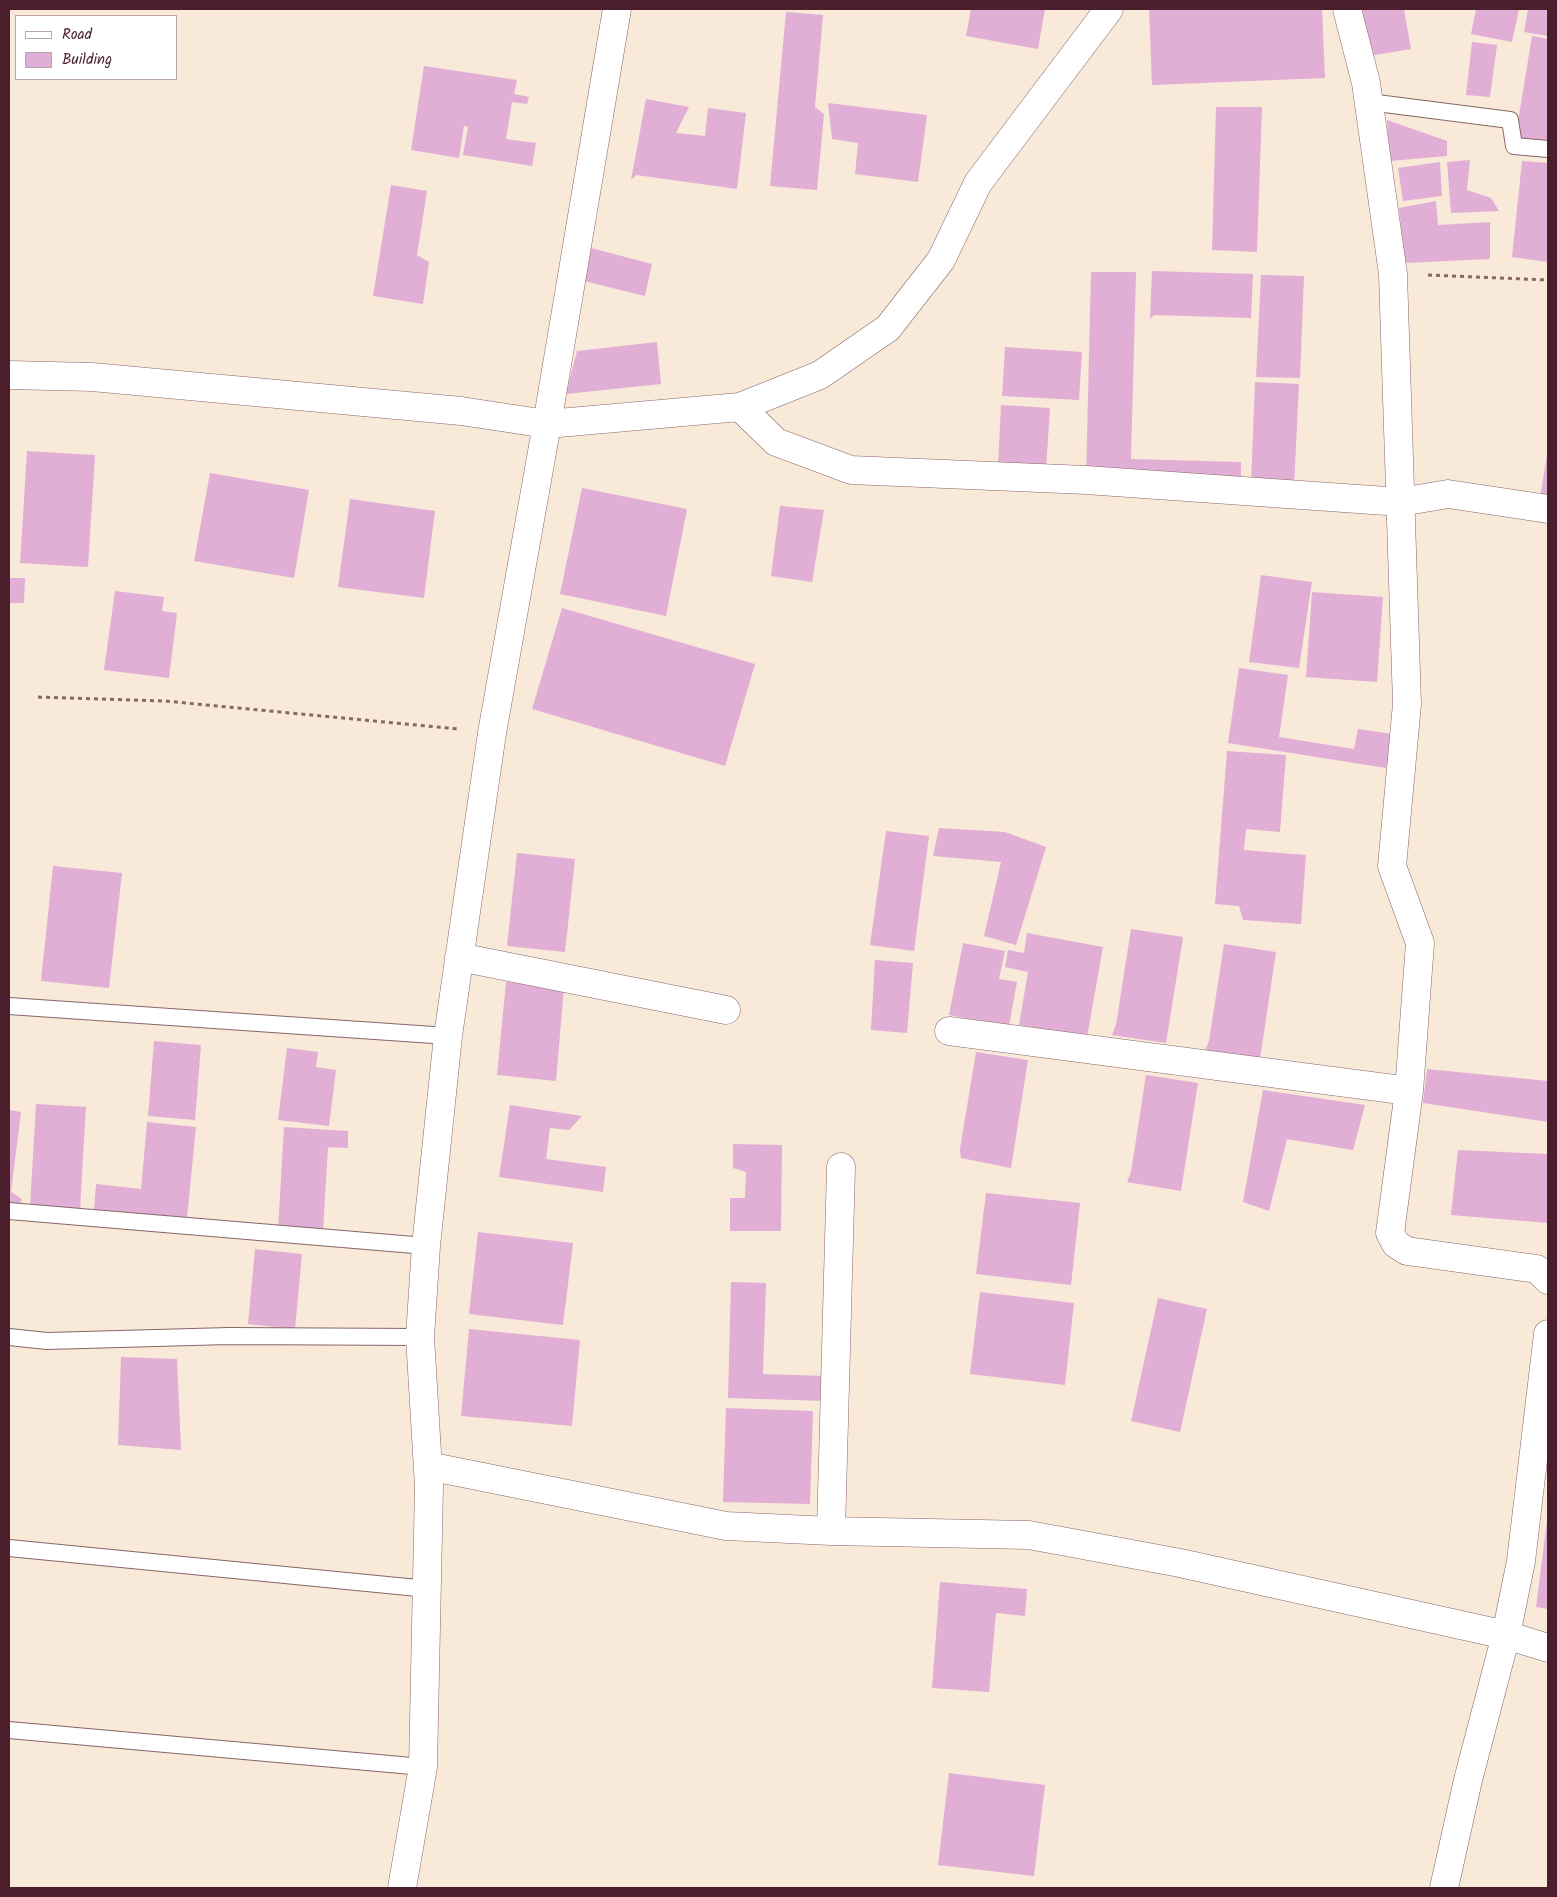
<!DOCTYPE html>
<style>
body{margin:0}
#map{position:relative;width:1557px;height:1897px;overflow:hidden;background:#f9e9d8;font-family:Kalam,sans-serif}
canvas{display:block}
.frame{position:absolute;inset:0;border:10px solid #4a1f2b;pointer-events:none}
.legend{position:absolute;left:15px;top:15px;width:162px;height:65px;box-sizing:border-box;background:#fff;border:1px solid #b7a5aa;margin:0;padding:6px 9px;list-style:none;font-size:15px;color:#4a1f2b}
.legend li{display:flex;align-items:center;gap:10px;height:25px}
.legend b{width:25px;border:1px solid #b7a5aa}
</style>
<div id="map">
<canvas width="1557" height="1897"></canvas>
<div class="frame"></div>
<ul class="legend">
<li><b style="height:6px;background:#fff"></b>Road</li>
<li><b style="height:14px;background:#e1aed6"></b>Building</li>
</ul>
</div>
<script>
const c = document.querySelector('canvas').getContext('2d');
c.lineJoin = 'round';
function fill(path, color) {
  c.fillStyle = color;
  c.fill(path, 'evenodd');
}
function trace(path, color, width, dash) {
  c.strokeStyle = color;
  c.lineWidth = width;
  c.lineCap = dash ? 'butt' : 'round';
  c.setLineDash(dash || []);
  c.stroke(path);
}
const building = new Path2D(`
 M 971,9 L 1045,9 L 1038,49 L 966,36 Z
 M 1149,9 L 1322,9 L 1325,78 L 1152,85 Z
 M 1355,9 L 1404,9 L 1411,49 L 1363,57 Z
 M 1476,9 L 1519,9 L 1512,42 L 1471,34 Z
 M 1528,9 L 1548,9 L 1548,36 L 1524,32 Z
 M 786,12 L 823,15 L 815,107 L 824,114 L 817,190 L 770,186 Z
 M 1532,36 L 1548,39 L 1548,145 L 1515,140 Z
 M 1472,42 L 1497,45 L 1490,97 L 1466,95 Z
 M 424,66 L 517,80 L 514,94 L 529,97 L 527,104 L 512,102 L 506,139 L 536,143 L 532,166 L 463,155 L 468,127 L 464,126 L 459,158 L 411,150 Z
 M 646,99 L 689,107 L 676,133 L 705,136 L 708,108 L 746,113 L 737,189 L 636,175 L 631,180 Z
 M 828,103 L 927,115 L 918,182 L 855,174 L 858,143 L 832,139 Z
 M 1216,107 L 1262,107 L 1257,252 L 1212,250 Z
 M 1387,120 L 1447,141 L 1447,156 L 1390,161 Z
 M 1470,160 L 1467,190 L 1491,198 L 1499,211 L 1451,213 L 1447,162 Z
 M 1522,161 L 1548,163 L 1548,262 L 1512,257 Z
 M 1440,162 L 1442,196 L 1403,201 L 1398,168 Z
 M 391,185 L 427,191 L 417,255 L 429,262 L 423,304 L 373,296 Z
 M 1436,201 L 1438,225 L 1490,222 L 1490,259 L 1405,263 L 1399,208 Z
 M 591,248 L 652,264 L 645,296 L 584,281 Z
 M 1152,271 L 1253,274 L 1251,318 L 1154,315 L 1150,319 Z
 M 1091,272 L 1136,272 L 1131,459 L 1241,462 L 1241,484 L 1086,480 Z
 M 1261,275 L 1304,276 L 1300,378 L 1256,377 Z
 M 657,342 L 661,384 L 566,394 L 577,351 Z
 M 1005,347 L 1082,352 L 1079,400 L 1002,396 Z
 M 1255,382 L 1299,384 L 1294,486 L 1251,484 Z
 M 1001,405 L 1050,408 L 1046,469 L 998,466 Z
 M 27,451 L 95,455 L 88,567 L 20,563 Z
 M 1547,455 L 1548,523 L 1536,522 Z
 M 210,473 L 309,490 L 294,578 L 194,561 Z
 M 582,488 L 687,509 L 666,616 L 560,594 Z
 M 350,499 L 435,511 L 424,598 L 338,587 Z
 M 780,506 L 824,510 L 812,582 L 771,576 Z
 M 1261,575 L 1312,582 L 1299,668 L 1249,662 Z
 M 9,578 L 25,578 L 24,603 L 9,603 Z
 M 115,591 L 164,597 L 162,611 L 177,613 L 169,678 L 104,670 Z
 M 1312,592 L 1383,597 L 1377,682 L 1306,677 Z
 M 562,608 L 755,664 L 725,766 L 532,709 Z
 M 1239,668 L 1288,675 L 1279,737 L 1354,749 L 1358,729 L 1392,734 L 1386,768 L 1228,743 Z
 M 1227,751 L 1286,755 L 1280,832 L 1246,829 L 1244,850 L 1306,855 L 1301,924 L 1243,920 L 1239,906 L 1215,904 Z
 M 939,828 L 1005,832 L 1046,847 L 1016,945 L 984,936 L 1001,862 L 933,856 Z
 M 886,831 L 929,836 L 914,951 L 870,945 Z
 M 517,853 L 575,859 L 565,952 L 507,946 Z
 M 53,866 L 122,873 L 109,988 L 41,981 Z
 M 1131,929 L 1183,937 L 1166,1043 L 1112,1035 L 1116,1025 Z
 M 1027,933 L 1103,947 L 1087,1037 L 1019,1025 L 1028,972 L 1005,967 L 1008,950 L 1024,953 Z
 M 963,943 L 1005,951 L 999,979 L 1017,982 L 1009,1026 L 949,1015 Z
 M 1224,944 L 1276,952 L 1260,1059 L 1205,1051 L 1209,1041 Z
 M 875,960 L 913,963 L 907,1033 L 871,1030 Z
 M 506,982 L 564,988 L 556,1081 L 497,1075 Z
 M 154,1041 L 201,1045 L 195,1120 L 148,1116 Z
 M 287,1048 L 318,1052 L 316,1067 L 336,1070 L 329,1126 L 278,1120 Z
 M 976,1052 L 1028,1060 L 1011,1168 L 961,1158 L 960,1149 Z
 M 1427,1069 L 1548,1081 L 1548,1122 L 1423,1103 Z
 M 1146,1075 L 1198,1083 L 1181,1191 L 1127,1182 L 1131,1172 Z
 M 1263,1090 L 1365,1105 L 1353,1150 L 1287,1139 L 1269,1211 L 1243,1202 Z
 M 36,1104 L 86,1107 L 80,1210 L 30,1208 Z
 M 510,1105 L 582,1116 L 569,1130 L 550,1128 L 546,1159 L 606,1167 L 603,1192 L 499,1177 Z
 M 9,1110 L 21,1112 L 11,1192 L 22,1199 L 16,1212 L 9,1211 Z
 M 147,1122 L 196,1127 L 187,1218 L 94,1209 L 96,1184 L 141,1189 Z
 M 284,1127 L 348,1131 L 348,1148 L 328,1147 L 323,1231 L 278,1229 Z
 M 733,1144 L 782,1145 L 781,1231 L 730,1231 L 730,1198 L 745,1198 L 746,1172 L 733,1168 Z
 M 1458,1150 L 1548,1154 L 1548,1223 L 1451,1215 Z
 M 986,1193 L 1080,1203 L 1071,1285 L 976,1274 Z
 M 478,1232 L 573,1243 L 563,1325 L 469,1314 Z
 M 255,1249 L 302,1254 L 295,1329 L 248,1324 Z
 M 731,1282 L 766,1283 L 763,1374 L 826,1376 L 826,1401 L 728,1398 Z
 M 980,1292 L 1074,1303 L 1065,1385 L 970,1374 Z
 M 1158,1298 L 1207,1309 L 1180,1432 L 1131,1421 Z
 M 469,1329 L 580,1340 L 572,1426 L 461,1416 Z
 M 121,1357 L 177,1359 L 181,1450 L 118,1445 Z
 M 726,1408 L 813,1411 L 810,1504 L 723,1502 Z
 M 1547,1521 L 1548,1521 L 1548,1609 L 1536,1607 Z
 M 940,1582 L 1027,1589 L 1025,1616 L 996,1613 L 989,1692 L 932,1688 Z
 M 949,1773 L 1045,1785 L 1034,1876 L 938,1865 Z`);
const path = new Path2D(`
 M 1428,275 L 1548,280
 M 38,697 L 165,701 L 458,729`);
const service = new Path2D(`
 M 1369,102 L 1510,120 L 1514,146 L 1548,149
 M 9,1006 L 448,1036
 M 9,1211 L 426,1246
 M 9,1337 L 47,1341 L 229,1336 L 420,1337
 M 9,1548 L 428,1589
 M 9,1730 L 423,1767`);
const minor = new Path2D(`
 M 1347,9 L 1366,83 L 1393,274 L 1407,704 L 1392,866 L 1420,943 L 1409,1091 L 1390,1233 L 1396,1244 L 1407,1251 L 1537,1269 L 1548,1280
 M 9,375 L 92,377 L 461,411 L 547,424 L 740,407 L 820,375 L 888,328 L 941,260 L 978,183 L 1109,9
 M 740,407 L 776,442 L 851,470 L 1086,480 L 1401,502 L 1448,494 L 1548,509
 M 459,957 L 726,1010
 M 949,1031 L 1409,1091
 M 428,1466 L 726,1526 L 831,1531 L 1029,1535 L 1180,1563 L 1506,1635 L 1548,1648
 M 831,1531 L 841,1167
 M 402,1888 L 423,1767 L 429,1486 L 420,1337 L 426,1246 L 448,1036 L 492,733 L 547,424 L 617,9
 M 1444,1888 L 1468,1780 L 1506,1635 L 1521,1561 L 1548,1334`);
fill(building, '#e1aed6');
trace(service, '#876668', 18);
trace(minor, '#876668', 29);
trace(path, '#876668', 3, [4, 4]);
trace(service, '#fff', 16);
trace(minor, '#fff', 28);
</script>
